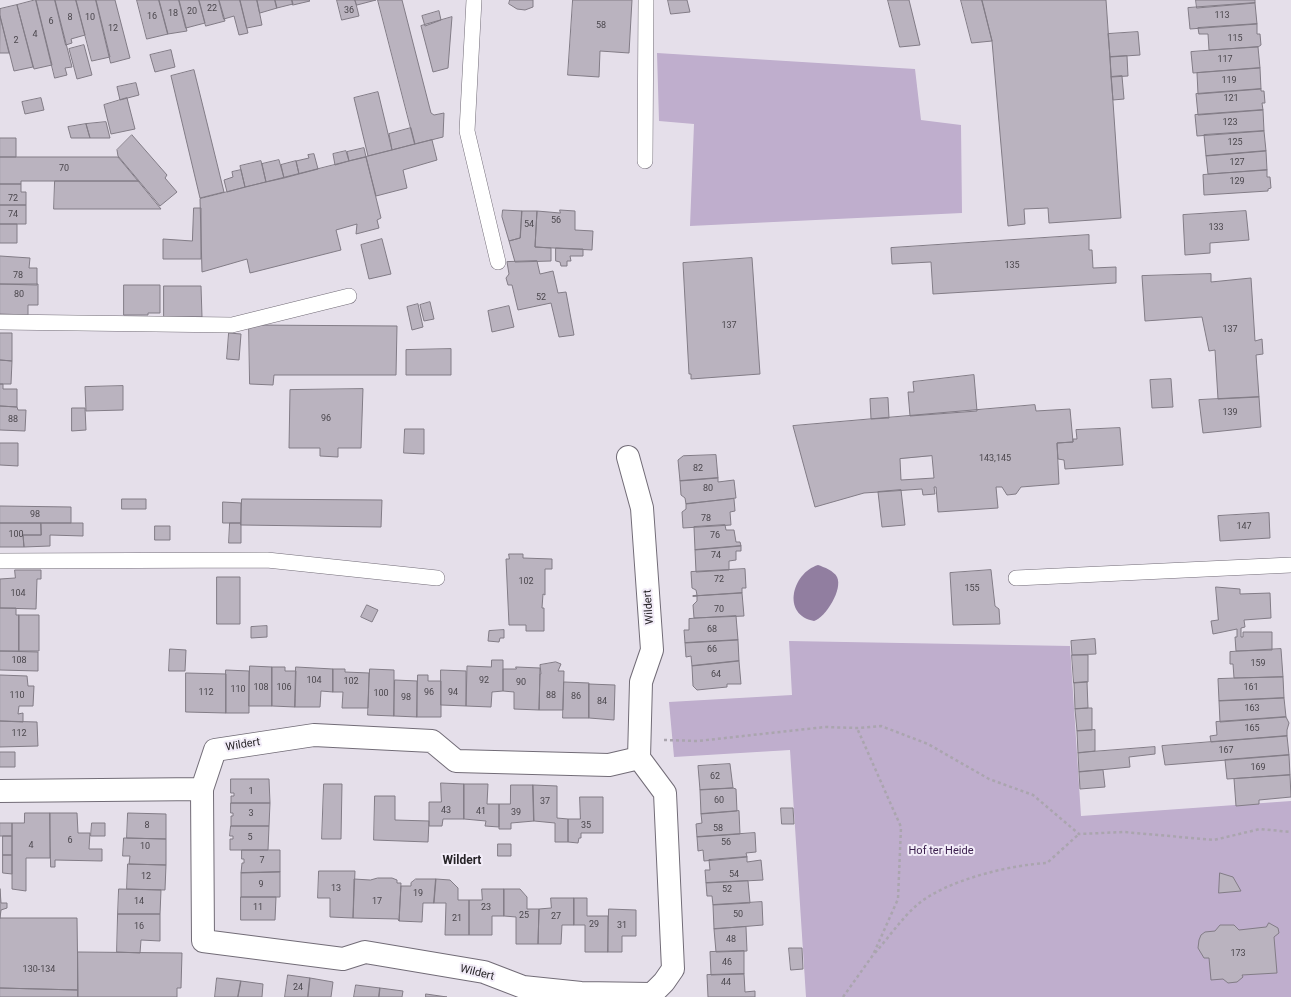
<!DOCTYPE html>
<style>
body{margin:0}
canvas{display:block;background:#e5dfea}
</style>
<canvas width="1291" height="997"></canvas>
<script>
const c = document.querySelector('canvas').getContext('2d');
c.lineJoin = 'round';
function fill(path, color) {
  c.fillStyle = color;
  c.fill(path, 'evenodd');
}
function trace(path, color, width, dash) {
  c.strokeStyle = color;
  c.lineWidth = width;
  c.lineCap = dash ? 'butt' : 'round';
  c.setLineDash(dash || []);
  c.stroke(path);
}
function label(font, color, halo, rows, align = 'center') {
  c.font = font + ' Roboto,sans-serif';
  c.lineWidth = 4;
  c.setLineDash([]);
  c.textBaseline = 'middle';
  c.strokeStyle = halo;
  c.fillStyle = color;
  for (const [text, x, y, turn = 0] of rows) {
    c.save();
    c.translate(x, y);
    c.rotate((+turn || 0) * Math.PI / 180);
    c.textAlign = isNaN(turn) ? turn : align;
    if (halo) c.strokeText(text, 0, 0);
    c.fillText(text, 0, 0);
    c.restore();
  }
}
const green = new Path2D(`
 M 657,53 L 915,69 L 921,120 L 961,125 L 962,213 L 690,226 L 694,124 L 659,121 Z
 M 789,641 L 1070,646 L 1081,816 L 1291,801 L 1291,997 L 806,997 L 790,750 L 674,757 L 669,702 L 792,695 Z`);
const water = new Path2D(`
 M 818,565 C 824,567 834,571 837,577 C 843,589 826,617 814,621 C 781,615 792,573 818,565 Z`);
const building = new Path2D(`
 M 36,0 L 52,65 L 34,69 L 17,5 Z
 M 36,0 L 55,0 L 72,67 L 65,68 L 67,75 L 55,78 Z
 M 55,0 L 76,0 L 85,35 L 71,39 L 72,43 L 66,45 Z
 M 76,0 L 96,0 L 110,57 L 92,61 Z
 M 96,0 L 115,0 L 130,58 L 111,63 Z
 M 137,0 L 159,0 L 168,34 L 147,39 Z
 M 159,0 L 179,0 L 187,31 L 168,34 Z
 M 179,0 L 199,0 L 205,23 L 186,28 Z
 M 199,0 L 219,0 L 225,21 L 206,26 Z
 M 219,0 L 240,0 L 248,33 L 239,35 L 234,16 L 224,19 Z
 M 240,0 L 257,0 L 262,25 L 247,28 Z
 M 257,0 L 275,0 L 277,8 L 260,13 Z
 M 275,0 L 292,0 L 293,4 L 277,8 Z
 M 292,0 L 309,0 L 310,1 L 293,5 Z
 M 337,0 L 355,0 L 359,16 L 342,20 Z
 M 355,0 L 376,0 L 357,5 Z
 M 378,0 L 402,0 L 431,113 L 434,115 L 444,113 L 443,137 L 415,144 Z
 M 510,0 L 533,0 L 533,7 L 525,10 L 517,9 L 509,4 Z
 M 573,0 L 632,0 L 629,53 L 600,51 L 599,77 L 568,75 Z
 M 668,0 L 687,0 L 690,12 L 671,14 Z
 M 888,0 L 909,0 L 920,45 L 900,47 Z
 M 961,0 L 982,0 L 992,41 L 972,43 Z
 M 982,0 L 1106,0 L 1121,218 L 1049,223 L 1048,208 L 1024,209 L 1025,224 L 1008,226 L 992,41 Z
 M 1196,0 L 1255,0 L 1255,3 L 1197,8 Z
 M 1255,3 L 1257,24 L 1190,29 L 1188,8 Z
 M 17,5 L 33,67 L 14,71 L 0,16 L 0,9 Z
 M 439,11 L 441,20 L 425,26 L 422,16 Z
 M 0,16 L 9,53 L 0,53 Z
 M 452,17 L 448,68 L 433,72 L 421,26 Z
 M 1257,24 L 1257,34 L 1260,34 L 1261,45 L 1258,47 L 1209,50 L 1208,34 L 1199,34 L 1198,28 Z
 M 1138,32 L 1140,55 L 1110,57 L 1108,34 Z
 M 84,45 L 92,75 L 77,79 L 69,49 Z
 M 1258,47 L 1260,68 L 1193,73 L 1191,52 Z
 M 171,50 L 175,67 L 155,72 L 150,55 Z
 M 1127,56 L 1128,76 L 1111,77 L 1110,57 Z
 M 1260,68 L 1261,89 L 1198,94 L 1197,73 Z
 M 194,70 L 224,192 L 200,198 L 171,76 Z
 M 1122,76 L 1124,99 L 1113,100 L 1111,77 Z
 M 136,83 L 139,95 L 120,100 L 117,87 Z
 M 1261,89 L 1261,91 L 1264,91 L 1265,103 L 1262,103 L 1263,110 L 1198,115 L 1196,94 Z
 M 378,92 L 392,150 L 368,156 L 354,98 Z
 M 41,98 L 44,110 L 25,114 L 22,102 Z
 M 127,98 L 135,129 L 111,134 L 104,105 Z
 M 1263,110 L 1264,131 L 1197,136 L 1195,115 Z
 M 106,122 L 110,138 L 90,138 L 86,124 Z
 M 86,124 L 90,138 L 71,138 L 68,127 Z
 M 411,128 L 415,144 L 392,150 L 389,134 Z
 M 1264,131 L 1266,151 L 1206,156 L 1204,135 Z
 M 132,135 L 167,175 L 165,178 L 177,192 L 160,206 L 118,156 L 117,150 Z
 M 0,138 L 16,138 L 16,157 L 0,157 Z
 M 432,140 L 437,160 L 403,170 L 407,188 L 376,196 L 366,157 Z
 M 364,148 L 366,157 L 349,161 L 347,152 Z
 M 346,151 L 349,161 L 335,165 L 333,154 Z
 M 1266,151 L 1267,170 L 1208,174 L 1206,156 Z
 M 314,154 L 318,169 L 299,174 L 296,161 L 309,158 L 308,155 Z
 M 0,157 L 118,157 L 138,181 L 21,181 L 21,184 L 0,184 Z
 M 366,157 L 381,218 L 377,220 L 379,228 L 356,234 L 357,224 L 336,230 L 341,250 L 250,273 L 247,259 L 202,272 L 200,199 Z
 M 279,160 L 284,178 L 266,182 L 262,164 Z
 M 261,161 L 266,182 L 245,187 L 240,166 Z
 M 296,161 L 299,174 L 284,178 L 281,165 Z
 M 241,170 L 245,187 L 227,192 L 224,180 L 233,177 L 232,172 Z
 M 1267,170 L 1267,177 L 1270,177 L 1271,188 L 1268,189 L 1268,191 L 1204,195 L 1203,175 Z
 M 55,181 L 138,181 L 161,209 L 54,209 Z
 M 0,184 L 21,184 L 21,192 L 26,192 L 26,205 L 0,205 Z
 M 0,205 L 26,205 L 26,224 L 0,224 Z
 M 194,208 L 201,208 L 201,259 L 163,259 L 163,239 L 192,241 Z
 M 503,210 L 522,211 L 520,238 L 509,241 L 502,217 Z
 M 560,210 L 575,211 L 575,230 L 593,231 L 592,250 L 535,247 L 537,211 L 560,213 Z
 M 522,211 L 537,211 L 535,247 L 551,248 L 551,261 L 515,262 L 509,241 L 520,238 Z
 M 1246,211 L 1249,240 L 1210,243 L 1210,253 L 1185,255 L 1183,215 Z
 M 0,224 L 17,224 L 17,243 L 0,243 Z
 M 1089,235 L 1089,250 L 1092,250 L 1093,268 L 1116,267 L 1116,283 L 933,294 L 931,262 L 892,264 L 891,248 Z
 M 382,239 L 391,274 L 369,279 L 361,245 Z
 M 556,248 L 583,249 L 583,256 L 570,256 L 571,261 L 567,261 L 567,266 L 561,266 L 560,262 L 556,261 Z
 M 0,256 L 30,258 L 29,268 L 37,268 L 37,285 L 0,284 Z
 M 752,258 L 760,374 L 691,379 L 691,374 L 689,374 L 683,263 Z
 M 537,261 L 540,274 L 553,271 L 558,293 L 566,292 L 574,335 L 559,337 L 551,303 L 518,310 L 512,285 L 508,285 L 506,278 L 509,274 L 507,262 Z
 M 1211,274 L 1211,282 L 1251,278 L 1255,341 L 1262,339 L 1263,354 L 1256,355 L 1259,397 L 1218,399 L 1215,350 L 1209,351 L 1202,317 L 1145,321 L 1142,276 Z
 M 0,284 L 38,284 L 38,305 L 28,305 L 28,315 L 0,314 Z
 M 124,285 L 160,285 L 160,313 L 148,313 L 148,315 L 124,315 Z
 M 164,286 L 201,286 L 202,317 L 164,317 Z
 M 430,302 L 434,319 L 424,321 L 420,305 Z
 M 418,304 L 423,327 L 412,330 L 407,307 Z
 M 509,306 L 514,327 L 492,332 L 488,311 Z
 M 249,325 L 397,326 L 396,375 L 274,375 L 273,385 L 250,384 Z
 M 0,333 L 12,333 L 12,361 L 0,360 Z
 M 229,333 L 241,334 L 239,360 L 227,359 Z
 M 451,349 L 451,375 L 406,375 L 406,350 Z
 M 0,360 L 12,361 L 11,384 L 0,384 Z
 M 974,375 L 977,411 L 910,416 L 908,392 L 914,392 L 913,382 Z
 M 1171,379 L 1173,407 L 1152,408 L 1150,380 Z
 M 0,384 L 3,384 L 3,389 L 17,389 L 17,407 L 0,406 Z
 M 123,386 L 123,410 L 86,411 L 85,387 Z
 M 363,389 L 361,448 L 338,448 L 338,457 L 320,456 L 320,448 L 289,448 L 290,390 Z
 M 1259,397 L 1261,427 L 1203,433 L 1199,400 Z
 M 888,398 L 889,418 L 871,419 L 870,399 Z
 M 1035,405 L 1036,411 L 1070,409 L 1073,442 L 1057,443 L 1059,484 L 1021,487 L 1016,494 L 1007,495 L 1002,487 L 996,487 L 998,508 L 938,512 L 936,487 L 934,487 L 935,494 L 923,495 L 922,489 L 864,493 L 815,507 L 793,426 ZM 932,456 L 934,478 L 901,480 L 900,459 Z
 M 0,406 L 17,407 L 18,410 L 26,410 L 25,431 L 0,430 Z
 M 72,408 L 85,408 L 86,430 L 72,431 Z
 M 1120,428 L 1123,465 L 1065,469 L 1064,460 L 1058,459 L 1057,443 L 1073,442 L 1073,439 L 1077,439 L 1076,430 Z
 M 405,429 L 424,429 L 424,454 L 404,453 Z
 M 0,443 L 18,443 L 18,466 L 0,465 Z
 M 716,455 L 718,478 L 680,481 L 678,460 L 683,456 Z
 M 718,478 L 718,482 L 734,480 L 736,498 L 686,504 L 685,498 L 681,495 L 680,481 Z
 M 901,490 L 905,525 L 882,527 L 878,492 Z
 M 122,499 L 146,499 L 146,509 L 122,509 Z
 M 242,499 L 382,500 L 381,527 L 241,525 Z
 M 734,499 L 735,511 L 730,512 L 731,525 L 683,528 L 682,512 L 686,509 L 686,504 Z
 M 223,502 L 241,503 L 241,523 L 223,523 Z
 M 0,506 L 71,507 L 71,523 L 0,523 Z
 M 1269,513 L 1270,538 L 1220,541 L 1218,516 Z
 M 0,523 L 41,523 L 41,535 L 23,535 L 24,547 L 0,547 Z
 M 41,523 L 83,523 L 83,536 L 50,535 L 50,546 L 24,547 L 23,535 L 41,535 Z
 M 230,523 L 241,523 L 241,543 L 229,543 Z
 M 725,525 L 726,530 L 734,530 L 736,542 L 740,542 L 741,546 L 695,550 L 694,527 Z
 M 155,526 L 170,526 L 170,540 L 155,540 Z
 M 741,546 L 741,551 L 736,551 L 736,560 L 729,561 L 729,570 L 696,572 L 695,550 Z
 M 509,554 L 523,554 L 523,558 L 552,559 L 552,569 L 545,569 L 545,595 L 543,594 L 542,608 L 544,608 L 544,631 L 526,631 L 526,625 L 509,625 L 506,559 L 509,559 Z
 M 745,569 L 746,588 L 742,588 L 742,593 L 693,596 L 697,595 L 696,590 L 692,588 L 691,572 Z
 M 15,570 L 41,570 L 41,579 L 37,579 L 36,609 L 0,608 L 0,579 L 15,578 Z
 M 991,570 L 995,606 L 999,609 L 1000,624 L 953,625 L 950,573 Z
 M 217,577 L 240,577 L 240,624 L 217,624 Z
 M 1216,587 L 1240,589 L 1240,594 L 1270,593 L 1271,618 L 1244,620 L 1245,627 L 1241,628 L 1241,637 L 1243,637 L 1243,632 L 1272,632 L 1272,650 L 1236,651 L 1235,637 L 1237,637 L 1237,629 L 1213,634 L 1211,621 L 1218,620 Z
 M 742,593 L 744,616 L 694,618 L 693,605 L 697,601 L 697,596 L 693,596 Z
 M 367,605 L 378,610 L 372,622 L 361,617 Z
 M 0,608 L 16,608 L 16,615 L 19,615 L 19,651 L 0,651 Z
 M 19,615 L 39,615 L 39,651 L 19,651 Z
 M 736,616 L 738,640 L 685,643 L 684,630 L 689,630 L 689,619 Z
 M 267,626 L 267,637 L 251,638 L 251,627 Z
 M 504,630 L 504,638 L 500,638 L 499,642 L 488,641 L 489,631 Z
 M 1095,639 L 1096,654 L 1072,655 L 1071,641 Z
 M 738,640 L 739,661 L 692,666 L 691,656 L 686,657 L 685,643 Z
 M 170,649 L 186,650 L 185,671 L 169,671 Z
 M 1281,649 L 1283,677 L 1234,678 L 1233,664 L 1230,664 L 1230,652 Z
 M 0,651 L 38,652 L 38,671 L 0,670 Z
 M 1072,655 L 1088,655 L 1088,682 L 1074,683 Z
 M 492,660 L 503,660 L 503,691 L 492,692 L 491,707 L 466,706 L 467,666 L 491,667 Z
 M 739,661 L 741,684 L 727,684 L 727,687 L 697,690 L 693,686 L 692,666 Z
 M 556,662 L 561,664 L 558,671 L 564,671 L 563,710 L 539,710 L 540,674 L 541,674 L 540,665 Z
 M 250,666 L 272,667 L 272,706 L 249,706 Z
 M 272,667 L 285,667 L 285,671 L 296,671 L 295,707 L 272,706 Z
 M 296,667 L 333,669 L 333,692 L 321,691 L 320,707 L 295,707 Z
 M 516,667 L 540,668 L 539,710 L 514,709 L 514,692 L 503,691 L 503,669 L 516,669 Z
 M 333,669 L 345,669 L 345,672 L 369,673 L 368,708 L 342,708 L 343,692 L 333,692 Z
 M 370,669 L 394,670 L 394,716 L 368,715 Z
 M 226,670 L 249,671 L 249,713 L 226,713 Z
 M 441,670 L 466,671 L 466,706 L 441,705 Z
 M 186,673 L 226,674 L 226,713 L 186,712 Z
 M 0,675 L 27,676 L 28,686 L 34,686 L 33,706 L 19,706 L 18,714 L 23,713 L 23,722 L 0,721 Z
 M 418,675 L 428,675 L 428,681 L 441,681 L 441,717 L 417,717 Z
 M 1283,677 L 1284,698 L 1219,701 L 1218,679 Z
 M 395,680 L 417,681 L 417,717 L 394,716 Z
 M 564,682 L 589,683 L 589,718 L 563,718 Z
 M 1087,682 L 1088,708 L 1075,709 L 1074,683 Z
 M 589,684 L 615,685 L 614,720 L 589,718 Z
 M 1284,698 L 1286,717 L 1220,722 L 1219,701 Z
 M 1088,708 L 1092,708 L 1092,730 L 1077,731 L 1075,709 Z
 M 1286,717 L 1289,723 L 1287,730 L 1287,736 L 1211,742 L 1210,736 L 1217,735 L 1216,722 Z
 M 0,721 L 37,722 L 38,746 L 0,747 Z
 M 1095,730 L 1095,751 L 1078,753 L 1077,731 Z
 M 1287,736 L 1289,755 L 1165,765 L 1162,746 Z
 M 1155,747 L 1155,754 L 1129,757 L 1130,767 L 1079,772 L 1078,753 Z
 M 0,752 L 15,752 L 15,767 L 0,767 Z
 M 1289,755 L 1290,775 L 1227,779 L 1225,760 Z
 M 730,764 L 733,788 L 700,790 L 698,766 Z
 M 1103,770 L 1105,787 L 1080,789 L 1079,772 Z
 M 1290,775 L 1291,797 L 1259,800 L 1259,804 L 1236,806 L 1234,779 Z
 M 231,779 L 269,779 L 270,803 L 231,803 L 231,796 L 234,796 L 234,793 L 231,793 Z
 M 441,783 L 464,784 L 464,819 L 443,819 L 442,826 L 429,826 L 429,802 L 441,802 Z
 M 324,784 L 342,784 L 341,839 L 322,839 Z
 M 464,784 L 488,784 L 487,804 L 499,804 L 499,827 L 485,826 L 486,821 L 464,819 Z
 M 511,785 L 533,785 L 534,821 L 511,823 L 511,829 L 499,829 L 499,804 L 510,804 Z
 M 533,785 L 557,786 L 557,818 L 568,819 L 568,842 L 555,842 L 555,823 L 534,821 Z
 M 733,788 L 736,789 L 737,811 L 701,814 L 700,790 Z
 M 375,796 L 395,796 L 395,820 L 429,821 L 428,842 L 374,840 Z
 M 580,797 L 603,797 L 603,833 L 581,833 L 581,838 L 579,838 L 578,843 L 568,842 L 568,819 L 580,819 Z
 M 231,803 L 270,803 L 269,826 L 231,826 L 231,816 L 233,816 L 233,813 L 231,813 Z
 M 781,808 L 793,808 L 794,824 L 782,824 Z
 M 739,811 L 740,834 L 697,837 L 696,824 L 702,823 L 701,814 Z
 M 25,813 L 50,813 L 50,858 L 26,858 L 26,891 L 12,889 L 12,823 L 24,823 Z
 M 50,813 L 77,813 L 78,833 L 90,833 L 89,849 L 102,849 L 102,861 L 55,860 L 55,867 L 51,867 Z
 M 128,813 L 166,814 L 166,839 L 127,838 Z
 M 0,823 L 12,823 L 12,836 L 0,836 Z
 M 92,823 L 105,823 L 105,836 L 91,836 Z
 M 231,826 L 269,826 L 268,850 L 230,850 L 230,839 L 233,839 L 233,836 L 230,836 Z
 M 755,833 L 756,852 L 746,853 L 747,857 L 704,861 L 703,850 L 698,851 L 697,837 Z
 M 3,836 L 12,836 L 12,855 L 3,855 Z
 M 124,838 L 166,839 L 166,865 L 129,864 L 130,856 L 123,856 Z
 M 498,844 L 511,844 L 511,856 L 498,856 Z
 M 242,850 L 280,850 L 280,872 L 241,873 L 242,863 L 244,863 L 244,859 L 242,859 Z
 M 3,855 L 12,855 L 12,874 L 3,873 Z
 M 747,857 L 747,862 L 761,860 L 763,880 L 706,883 L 705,870 L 710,870 L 709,860 Z
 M 128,864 L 166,865 L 165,890 L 127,889 Z
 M 319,871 L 355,871 L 353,918 L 330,917 L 330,898 L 318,898 Z
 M 280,872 L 280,897 L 241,897 L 241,873 Z
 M 1220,873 L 1233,877 L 1241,891 L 1219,893 Z
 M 378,878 L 392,878 L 397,880 L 397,883 L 401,883 L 399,921 L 398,919 L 353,918 L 354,879 L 370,880 Z
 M 416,879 L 436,879 L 434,903 L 423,903 L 422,922 L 399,921 L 401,886 L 411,886 L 411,883 Z
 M 436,879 L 450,880 L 458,888 L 458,900 L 469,900 L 469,935 L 445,935 L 446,903 L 434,903 Z
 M 748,881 L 750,903 L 713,905 L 712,896 L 707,896 L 706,883 Z
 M 0,889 L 1,903 L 7,903 L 7,908 L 1,910 L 0,918 Z
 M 119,889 L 161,890 L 160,914 L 118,914 Z
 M 482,889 L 504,889 L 504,916 L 492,916 L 492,935 L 469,935 L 469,900 L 482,900 Z
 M 504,889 L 520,889 L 527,897 L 527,909 L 539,909 L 538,944 L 516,944 L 516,917 L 504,916 Z
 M 241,897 L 276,897 L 275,920 L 241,920 Z
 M 551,898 L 574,898 L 574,925 L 562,925 L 561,944 L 538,944 L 539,909 L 551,908 Z
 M 574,898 L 587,898 L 587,916 L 608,916 L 608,952 L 585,952 L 585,925 L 574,925 Z
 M 762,902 L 763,925 L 714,929 L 713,905 Z
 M 609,909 L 636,910 L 636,936 L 622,936 L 622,952 L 608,952 Z
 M 118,914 L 160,914 L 160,941 L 141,940 L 140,953 L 117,952 Z
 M 0,918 L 77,918 L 78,990 L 0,988 Z
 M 1269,923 L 1278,928 L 1279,933 L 1274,937 L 1277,973 L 1242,975 L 1243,977 L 1237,982 L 1228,983 L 1223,979 L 1211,980 L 1209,958 L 1204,958 L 1198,948 L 1199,940 L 1201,935 L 1205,932 L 1215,931 L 1220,925 L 1234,925 L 1239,930 L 1266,927 Z
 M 746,927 L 747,951 L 716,952 L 714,929 Z
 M 789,948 L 802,948 L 803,969 L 791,970 Z
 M 744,951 L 744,974 L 711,975 L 710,952 Z
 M 78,952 L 182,953 L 181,988 L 177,988 L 177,997 L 78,997 Z
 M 744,974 L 745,992 L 755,991 L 755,997 L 708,997 L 707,975 Z
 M 288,975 L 310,978 L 308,997 L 285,997 Z
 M 217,978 L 241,981 L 238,997 L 215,997 Z
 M 310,978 L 333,982 L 331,997 L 308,997 Z
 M 241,981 L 263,984 L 262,997 L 238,997 Z
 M 356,985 L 380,988 L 379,997 L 354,997 Z
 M 0,988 L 78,990 L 78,997 L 0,997 Z
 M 380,988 L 403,991 L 402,997 L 379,997 Z
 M 426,994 L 447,997 L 426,997 Z`);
const path = new Path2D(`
 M 664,740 L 698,741 L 825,727 L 857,728 L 881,726 L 928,744 L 989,779 L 1033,795 L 1079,834 L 1124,832 L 1214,840 L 1260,829 L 1291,832
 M 875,953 C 889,937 902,918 917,905 C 946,880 1010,865 1047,863 L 1079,834
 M 843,997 L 873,955 L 898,899 L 901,827 L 857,728`);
const lane = new Path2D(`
 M 474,0 L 467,131 L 498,262
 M 645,161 L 646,0
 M 0,322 L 232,325 L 349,296
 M 0,561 L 267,560 L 437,578
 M 1016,578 L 1291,565`);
const street = new Path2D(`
 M 628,457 L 642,508 L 652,650 L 641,682 L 639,758
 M 314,735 L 432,741 L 456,761 L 609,765 L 639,758 L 665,793 L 673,969 L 664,982 L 652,994 L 581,993 L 523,987 L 484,972 L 365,952 L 343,959 L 203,941 L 202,789 L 215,750 Z
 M 0,791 L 202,789`);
const numberNames = [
 ["22",212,9],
 ["36",349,11],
 ["20",192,12],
 ["18",173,14],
 ["113",1222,16],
 ["16",152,17],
 ["8",70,18],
 ["10",90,18],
 ["6",51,22],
 ["58",601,26],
 ["12",113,29],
 ["4",35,35],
 ["115",1235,39],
 ["2",16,41],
 ["117",1225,60],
 ["119",1229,81],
 ["121",1231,99],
 ["123",1230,123],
 ["125",1235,143],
 ["127",1237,163],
 ["70",64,169],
 ["129",1237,182],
 ["72",13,199],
 ["74",13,215],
 ["56",556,221],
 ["54",529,225],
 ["133",1216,228],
 ["135",1012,266],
 ["78",18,276],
 ["80",19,295],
 ["52",541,298],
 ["137",729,326],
 ["137",1230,330],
 ["139",1230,413],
 ["96",326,419],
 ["88",13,420],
 ["143,145",995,459],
 ["82",698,469],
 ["80",708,489],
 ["98",35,515],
 ["78",706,519],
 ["147",1244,527],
 ["100",16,535],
 ["76",715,536],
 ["74",716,556],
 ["72",719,580],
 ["102",526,582],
 ["155",972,589],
 ["104",18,594],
 ["70",719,610],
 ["68",712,630],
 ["66",712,650],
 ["108",19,661],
 ["159",1258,664],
 ["64",716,675],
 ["104",314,681],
 ["92",484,681],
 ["102",351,682],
 ["90",521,683],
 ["108",261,688],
 ["106",284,688],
 ["161",1251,688],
 ["110",238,690],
 ["112",206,693],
 ["96",429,693],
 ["94",453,693],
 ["100",381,694],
 ["110",17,696],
 ["88",551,696],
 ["86",576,697],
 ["98",406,698],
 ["84",602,702],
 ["163",1252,709],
 ["165",1252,729],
 ["112",19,734],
 ["167",1226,751],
 ["169",1258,768],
 ["62",715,777],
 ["1",251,792],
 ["60",719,801],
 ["37",545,802],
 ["43",446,811],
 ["41",481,812],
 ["39",516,813],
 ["3",251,814],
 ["8",147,826],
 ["35",586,826],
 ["58",718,829],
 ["5",250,838],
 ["6",70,841],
 ["56",726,843],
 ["4",31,846],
 ["10",145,847],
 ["7",262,861],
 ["54",734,875],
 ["12",146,877],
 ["9",261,885],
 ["13",336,889],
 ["52",727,890],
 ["19",418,894],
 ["14",139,902],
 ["17",377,902],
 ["11",258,908],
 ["23",486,908],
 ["50",738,915],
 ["25",524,916],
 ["27",556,917],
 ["21",457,919],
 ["29",594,925],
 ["31",622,926],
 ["16",139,927],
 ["48",731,940],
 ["173",1238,954],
 ["46",727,963],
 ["130-134",39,970],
 ["44",726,983],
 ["24",298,988]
];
const streetNames = [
 ["Wildert",649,607,-94],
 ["Wildert",243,745,-9],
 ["Wildert",477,973,14]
];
const parkNames = [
 ["Hof ter Heide",941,851]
];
const neighbourhoodNames = [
 ["Wildert",462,861]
];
fill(green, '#bfaecd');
fill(water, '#917ea0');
fill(building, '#bab3bf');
trace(building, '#827c86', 1);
trace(lane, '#726c77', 16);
trace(street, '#726c77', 24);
trace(path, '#aaa5ae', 2.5, [3, 3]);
trace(lane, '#fff', 15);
trace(street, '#fff', 22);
label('9px', '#4b474d', null, numberNames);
label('11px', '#262327', '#f2ecf8', streetNames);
label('11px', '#3c214f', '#f2ecf8', parkNames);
label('bold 12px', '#262327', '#f2ecf8', neighbourhoodNames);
</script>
